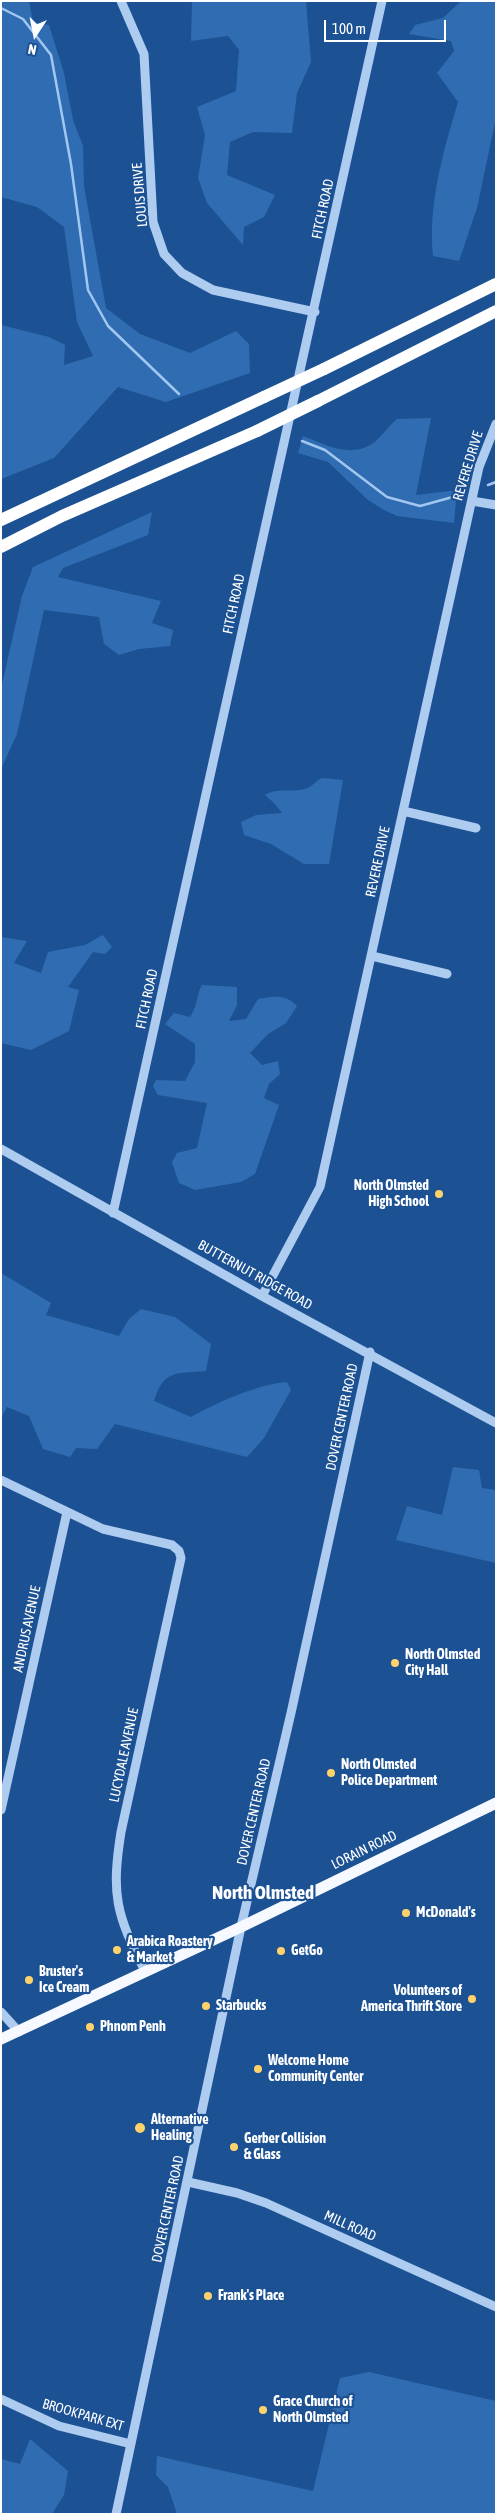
<!DOCTYPE html>
<style>
body{margin:0}
#map{position:relative;width:497px;height:2515px;overflow:hidden;background:#1c5294;font-family:"Asap Condensed",sans-serif}
canvas{display:block}
.frame{position:absolute;inset:0;border:2px solid #fff;pointer-events:none}
.north{position:absolute;left:10px;top:10px;width:50px;height:50px;-webkit-text-stroke:4px #1c5294;paint-order:stroke;rotate:191deg;font-size:14px;font-weight:700;line-height:20px;text-align:center;color:#fff}
.north::after{content:'';display:block;margin:auto;width:18px;height:22px;background:#fff;clip-path:polygon(50% 0,100% 100%,50% 72%,0 100%)}
.scale{position:absolute;left:324px;top:20px;width:122px;height:22px;box-sizing:border-box;border:2px solid #fff;border-top:0;padding-left:6px;font-size:15px;line-height:18px;white-space:nowrap;color:#fff;-webkit-text-stroke:4px #1c5294;paint-order:stroke}
</style>
<div id="map">
<canvas width="497" height="2515"></canvas>
<div class="frame"></div>
<div class="north">N</div>
<div class="scale">100 m</div>
</div>
<script>
const c = document.querySelector('canvas').getContext('2d');
c.lineJoin = 'round';
function fill(path, color) {
  c.fillStyle = color;
  c.fill(path, 'evenodd');
}
function trace(path, color, width, dash) {
  c.strokeStyle = color;
  c.lineWidth = width;
  c.lineCap = dash ? 'butt' : 'round';
  c.setLineDash(dash || []);
  c.stroke(path);
}
function label(font, color, halo, rows, align = 'center') {
  c.font = font + ' "Asap Condensed",sans-serif';
  c.lineWidth = 4.5;
  c.setLineDash([]);
  c.textBaseline = 'middle';
  c.strokeStyle = halo;
  c.fillStyle = color;
  for (const [text, x, y, turn = 0] of rows) {
    c.save();
    c.translate(x, y);
    c.rotate((+turn || 0) * Math.PI / 180);
    c.textAlign = isNaN(turn) ? turn : align;
    if (halo) c.strokeText(text, 0, 0);
    c.fillText(text, 0, 0);
    c.restore();
  }
}
const green = new Path2D(`
 M 1,1 L 29,1 L 33,22 L 49,25 L 64,73 L 73,120 L 83,146 L 84,186 L 106,308 L 140,334 L 190,353 L 236,331 L 249,344 L 250,373 L 166,402 L 118,387 L 54,458 L 1,479 L 1,325 L 49,337 L 65,345 L 64,365 L 93,356 L 77,322 L 64,227 L 37,207 L 1,197 Z
 M 192,1 L 306,1 L 311,62 L 297,93 L 292,133 L 253,132 L 230,142 L 227,175 L 275,195 L 264,217 L 244,227 L 243,245 L 207,203 L 198,178 L 205,135 L 197,107 L 236,91 L 239,50 L 228,36 L 191,41 Z
 M 461,1 L 496,1 L 496,118 L 477,208 L 459,261 L 433,256 C 428,204 443,152 458,102 L 437,73 L 454,51 L 451,41 L 409,34 L 415,25 L 443,18 Z
 M 431,418 L 416,495 L 457,490 L 454,523 L 397,516 L 384,510 L 368,500 L 328,462 L 298,453 L 303,436 C 326,445 353,460 376,441 C 383,434 390,425 397,419 Z
 M 152,512 L 148,535 L 63,568 L 58,577 L 161,601 L 152,623 L 173,630 L 170,646 L 139,649 L 119,655 L 104,644 L 99,617 L 44,610 L 17,734 L 1,769 L 1,689 L 22,596 L 33,567 Z
 M 323,778 L 343,780 L 329,864 L 304,864 L 271,844 L 244,835 L 241,822 L 256,815 L 282,813 L 274,803 L 265,795 C 279,786 296,795 311,786 C 316,783 317,779 323,778 Z
 M 103,935 L 112,947 L 105,954 L 93,952 L 68,987 L 79,990 L 69,1031 L 31,1050 L 1,1043 L 1,937 L 27,941 L 14,963 L 41,973 L 48,952 L 85,945 Z
 M 202,985 L 237,987 L 237,1005 L 229,1021 L 246,1019 L 258,999 C 274,996 286,994 297,1006 L 286,1023 L 268,1034 L 250,1053 L 262,1065 L 278,1061 L 280,1074 L 269,1084 L 264,1098 L 279,1105 L 255,1174 L 241,1182 L 195,1190 L 179,1183 L 172,1162 L 177,1153 L 197,1148 L 207,1103 L 158,1095 L 153,1086 L 156,1080 L 185,1081 L 195,1062 L 195,1044 L 165,1024 L 174,1013 L 190,1017 C 199,1003 195,998 202,985 Z
 M 1,1273 L 51,1303 L 46,1315 L 119,1336 L 129,1319 L 141,1309 L 175,1317 L 211,1344 L 206,1371 C 176,1374 164,1369 154,1401 L 191,1417 C 216,1403 258,1384 287,1382 L 291,1390 L 264,1438 L 247,1457 L 115,1424 L 97,1449 L 76,1448 L 70,1457 L 43,1449 L 29,1416 L 7,1407 L 1,1418 Z
 M 453,1467 L 479,1470 L 482,1488 L 496,1490 L 496,1563 L 396,1540 L 407,1506 L 442,1515 Z
 M 369,2372 L 496,2401 L 496,2514 L 177,2514 L 168,2487 L 156,2475 L 157,2456 L 313,2491 L 340,2378 Z
 M 30,2439 L 68,2471 L 64,2495 L 52,2514 L 1,2514 L 1,2459 L 20,2464 Z`);
const stream = new Path2D(`
 M 1,8 L 23,19 L 51,55 L 71,164 L 88,290 L 108,326 L 179,394
 M 302,441 L 325,450 L 387,497 L 420,506 L 460,495
 M 488,485 L 496,482`);
const minor = new Path2D(`
 M 121,1 L 144,54 L 153,222 L 164,254 L 182,273 L 213,290 L 315,312
 M 472,501 L 496,505
 M 403,811 L 476,828
 M 372,956 L 447,974
 M 1,1149 L 262,1296 L 496,1423
 M 113,1213 C 201,809 295,406 382,1
 M 262,1296 L 320,1187 L 479,467 L 496,424
 M 1,1480 L 103,1529 L 172,1545 L 179,1551 L 181,1558 L 121,1832 C 111,1895 116,1914 145,1971
 M 1,1810 L 67,1512
 M 1,2012 L 19,2032
 M 188,2182 L 237,2193 L 266,2203 L 496,2307
 M 1,2399 L 59,2426 L 131,2444
 M 116,2514 L 241,1927 L 291,1713 L 370,1352`);
const major = new Path2D(`
 M 1,2039 L 241,1927 L 496,1803`);
const highway = new Path2D(`
 M 324,369 L 496,284
 M 318,401 L 496,311
 M 1,520 L 264,397
 M 1,547 L 62,516 L 257,431`);
const highwayBridge = new Path2D(`
 M 264,397 L 324,369
 M 257,431 L 318,401`);
const markers = [
 [439,1194,5,"#ffd26c"],
 [395,1663,5,"#ffd26c"],
 [331,1773,5,"#ffd26c"],
 [406,1913,5,"#ffd26c"],
 [117,1950,5,"#ffd26c"],
 [281,1951,5,"#ffd26c"],
 [29,1980,5,"#ffd26c"],
 [472,1999,5,"#ffd26c"],
 [206,2006,5,"#ffd26c"],
 [90,2027,5,"#ffd26c"],
 [258,2069,5,"#ffd26c"],
 [140,2128,6,"#ffd26c"],
 [234,2147,5,"#ffd26c"],
 [208,2296,5,"#ffd26c"],
 [263,2410,5,"#ffd26c"]
];
const streetNames = [
 ["LOUIS DRIVE",140,195,-95],
 ["FITCH ROAD",323,209,-78],
 ["REVERE DRIVE",468,466,-73],
 ["FITCH ROAD",234,604,-78],
 ["REVERE DRIVE",378,862,-78],
 ["FITCH ROAD",147,999,-78],
 ["BUTTERNUT RIDGE ROAD",255,1275,29],
 ["DOVER CENTER ROAD",342,1417,-78],
 ["ANDRUS AVENUE",27,1629,-78],
 ["LUCYDALE AVENUE",124,1755,-78],
 ["DOVER CENTER ROAD",254,1812,-77],
 ["LORAIN ROAD",364,1850,-26],
 ["DOVER CENTER ROAD",168,2209,-78],
 ["MILL ROAD",350,2226,24],
 ["BROOKPARK EXT",83,2415,16]
];
const poiNames = [
 ["North Olmsted",429,1186,"right"],
 ["High School",429,1202,"right"],
 ["North Olmsted",405,1655],
 ["City Hall",405,1671],
 ["North Olmsted",341,1765],
 ["Police Department",341,1781],
 ["McDonald's",416,1913],
 ["Arabica Roastery",127,1942],
 ["& Market",127,1958],
 ["GetGo",291,1951],
 ["Bruster's",39,1972],
 ["Ice Cream",39,1988],
 ["Volunteers of",462,1991,"right"],
 ["America Thrift Store",462,2007,"right"],
 ["Starbucks",216,2006],
 ["Phnom Penh",100,2027],
 ["Welcome Home",268,2061],
 ["Community Center",268,2077],
 ["Alternative",151,2120],
 ["Healing",151,2136],
 ["Gerber Collision",244,2139],
 ["& Glass",244,2155],
 ["Frank's Place",218,2296],
 ["Grace Church of",273,2402],
 ["North Olmsted",273,2418]
];
const districtNames = [
 ["North Olmsted",263,1893]
];
fill(green, '#306cb2');
trace(stream, '#a1c7f1', 2.5);
trace(minor, '#aeccef', 9);
trace(major, '#f6f9ff', 11);
trace(highway, '#fff', 12);
trace(highwayBridge, '#fff', 12);
for (const [x, y, r, color] of markers) {
  const dot = new Path2D();
  dot.arc(x, y, r, 0, 2 * Math.PI);
  c.fillStyle = color;
  c.fill(dot);
  trace(dot, '#1c5294', 2);
}
label('14px', '#fff', '#1c5294', streetNames);
label('bold 14px', '#fff', '#1c5294', poiNames, 'left');
label('bold 19px', '#fff', '#1c5294', districtNames);
</script>
